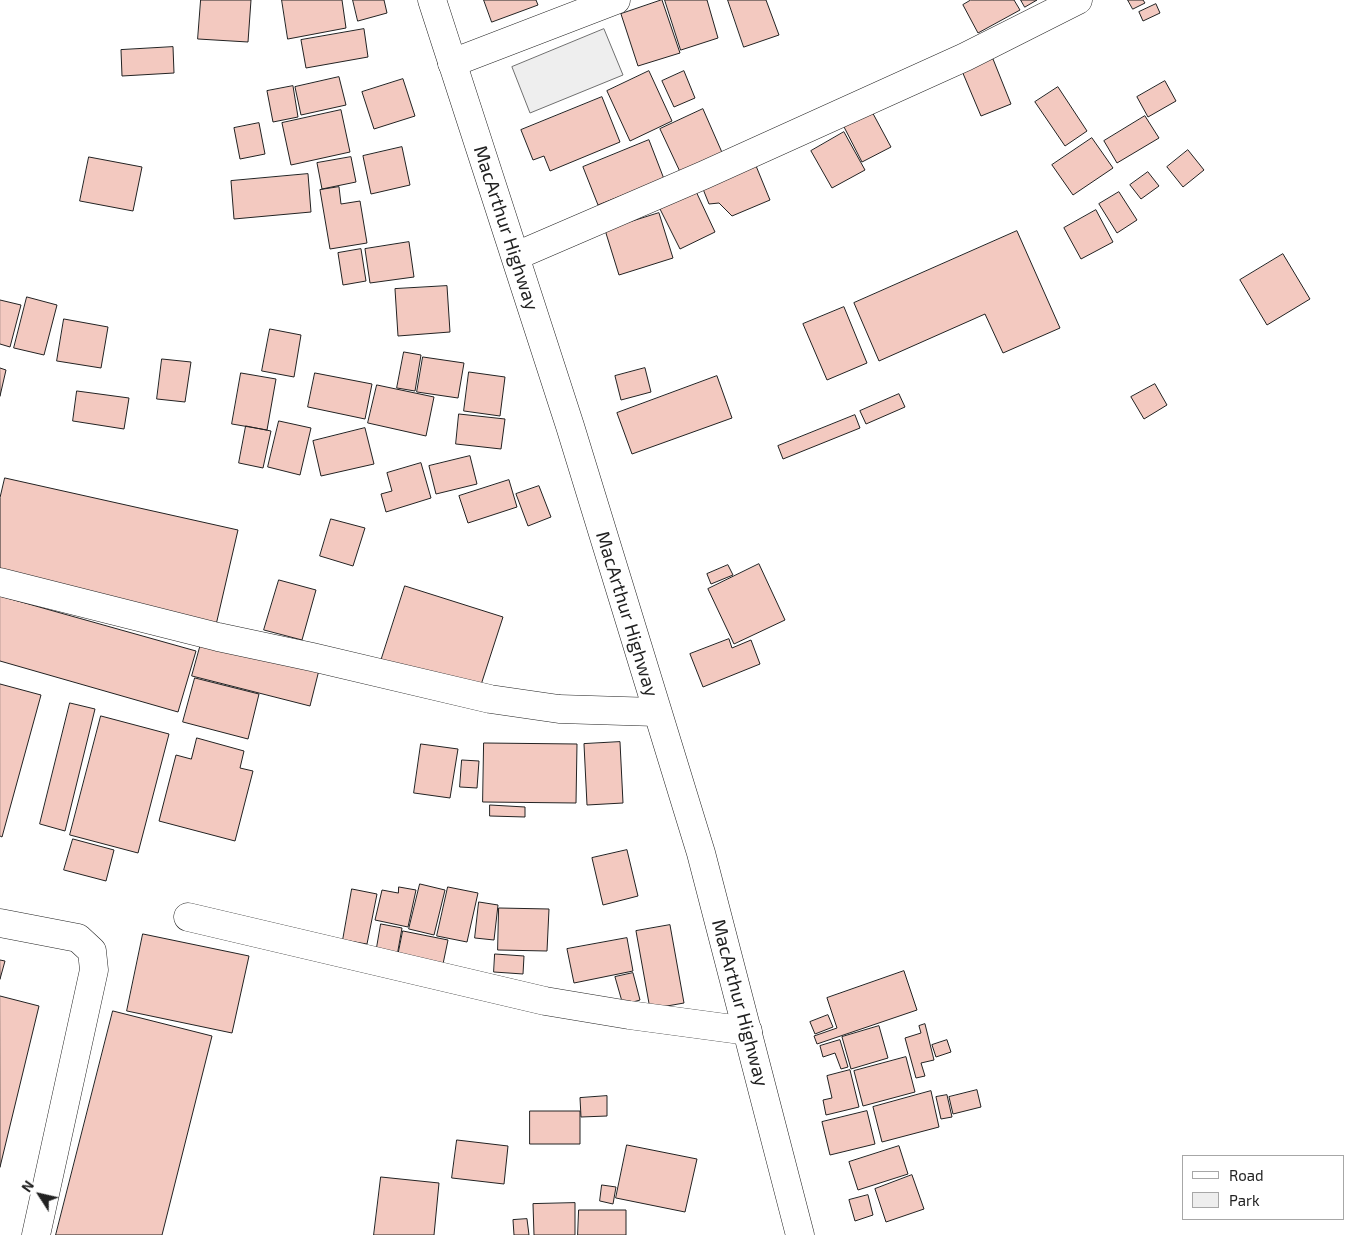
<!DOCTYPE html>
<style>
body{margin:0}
#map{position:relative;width:1359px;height:1235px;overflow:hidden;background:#fff;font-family:"Exo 2",sans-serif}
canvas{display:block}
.legend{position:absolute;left:1182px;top:1155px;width:162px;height:65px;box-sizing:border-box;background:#fff;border:1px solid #a7a7a7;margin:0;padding:6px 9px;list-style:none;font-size:15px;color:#222}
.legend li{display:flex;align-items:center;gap:10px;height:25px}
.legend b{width:25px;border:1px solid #a7a7a7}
.north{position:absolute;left:15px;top:1170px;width:50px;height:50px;-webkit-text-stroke:4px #fff;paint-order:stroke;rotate:305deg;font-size:14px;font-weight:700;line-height:20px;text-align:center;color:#222}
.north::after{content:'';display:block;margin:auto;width:18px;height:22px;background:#222;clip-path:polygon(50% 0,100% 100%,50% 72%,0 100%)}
</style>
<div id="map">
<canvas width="1359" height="1235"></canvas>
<ul class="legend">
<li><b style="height:6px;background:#fff"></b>Road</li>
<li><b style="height:14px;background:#eee"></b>Park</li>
</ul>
<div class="north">N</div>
</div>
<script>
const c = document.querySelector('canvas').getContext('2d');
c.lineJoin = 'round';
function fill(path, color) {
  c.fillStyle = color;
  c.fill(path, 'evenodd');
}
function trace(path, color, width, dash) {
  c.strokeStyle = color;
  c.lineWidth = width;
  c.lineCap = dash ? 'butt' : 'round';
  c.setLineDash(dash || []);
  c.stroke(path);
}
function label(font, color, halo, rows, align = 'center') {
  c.font = font + ' "Exo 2",sans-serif';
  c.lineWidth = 4;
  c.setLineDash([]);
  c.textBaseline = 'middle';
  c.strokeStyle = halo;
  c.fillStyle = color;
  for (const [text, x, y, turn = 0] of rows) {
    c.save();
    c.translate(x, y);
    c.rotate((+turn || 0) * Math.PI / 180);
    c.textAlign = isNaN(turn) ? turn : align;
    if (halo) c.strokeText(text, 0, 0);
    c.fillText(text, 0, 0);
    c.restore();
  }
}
const green = new Path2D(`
 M 604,29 L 623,75 L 530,113 L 512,67 Z`);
const building = new Path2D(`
 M 201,0 L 251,0 L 248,42 L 198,39 Z
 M 282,0 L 342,0 L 346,28 L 288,39 Z
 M 353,0 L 384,0 L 387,13 L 358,21 Z
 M 484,0 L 536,0 L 538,5 L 492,22 Z
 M 662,0 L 680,53 L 638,66 L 621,14 Z
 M 665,0 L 707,0 L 718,38 L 681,50 Z
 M 728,0 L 766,0 L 779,35 L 744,47 Z
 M 971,0 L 1014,0 L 1020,10 L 978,33 L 963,5 Z
 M 1021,0 L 1037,0 L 1025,7 Z
 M 1128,0 L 1143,0 L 1145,3 L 1133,9 Z
 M 1156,4 L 1160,13 L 1143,21 L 1139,12 Z
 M 364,29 L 368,57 L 306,68 L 301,40 Z
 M 173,47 L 174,73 L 122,76 L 121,50 Z
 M 993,59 L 1011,104 L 981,116 L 962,71 Z
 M 649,71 L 672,121 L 630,141 L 607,91 Z
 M 684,71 L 695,98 L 674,107 L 662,81 Z
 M 339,77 L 346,105 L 301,115 L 295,87 Z
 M 403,79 L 415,116 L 374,129 L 362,92 Z
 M 1165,81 L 1176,101 L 1148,117 L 1137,97 Z
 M 293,86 L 298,117 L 273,122 L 267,91 Z
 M 1058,87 L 1087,131 L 1065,146 L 1035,102 Z
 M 602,97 L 620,142 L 550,171 L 544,156 L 533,160 L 521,130 Z
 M 870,108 L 891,147 L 862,162 L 842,123 Z
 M 703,109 L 724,157 L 682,176 L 660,129 Z
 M 341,110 L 350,152 L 291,165 L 282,123 Z
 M 1145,116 L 1159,138 L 1117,163 L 1104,141 Z
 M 259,123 L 265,154 L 240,159 L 234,128 Z
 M 844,132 L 865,170 L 832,188 L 811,151 Z
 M 1092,138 L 1113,168 L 1073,195 L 1052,165 Z
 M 649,140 L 664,179 L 598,205 L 583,167 Z
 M 402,147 L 410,185 L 371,194 L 363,156 Z
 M 1188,150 L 1204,170 L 1183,187 L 1167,167 Z
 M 89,157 L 142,167 L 133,211 L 80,201 Z
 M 351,157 L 356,182 L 322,189 L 317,163 Z
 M 754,161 L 770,200 L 732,216 L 719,203 L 709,204 L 701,184 Z
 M 1148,172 L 1159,186 L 1141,199 L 1130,185 Z
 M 308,174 L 311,212 L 234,219 L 231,181 Z
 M 693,185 L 715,232 L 680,249 L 657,203 Z
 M 339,187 L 341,204 L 360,201 L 367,243 L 330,249 L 320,190 Z
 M 1119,192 L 1137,220 L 1117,233 L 1099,204 Z
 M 1096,210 L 1113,242 L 1081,259 L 1064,228 Z
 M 659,213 L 673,258 L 619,275 L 605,230 Z
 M 1017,231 L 1060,328 L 1003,353 L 985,314 L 879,361 L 854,303 Z
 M 409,242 L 414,277 L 370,283 L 365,249 Z
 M 361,249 L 366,281 L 343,285 L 338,253 Z
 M 1283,254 L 1310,299 L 1267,325 L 1240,280 Z
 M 447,286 L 450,332 L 398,336 L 395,289 Z
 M 27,297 L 57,305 L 44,355 L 14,348 Z
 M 0,300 L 21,305 L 10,347 L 0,344 Z
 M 844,307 L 867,363 L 827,380 L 803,324 Z
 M 64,319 L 108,327 L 101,368 L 57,361 Z
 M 270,329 L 301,335 L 294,377 L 262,371 Z
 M 404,352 L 421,355 L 415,391 L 397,388 Z
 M 423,357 L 464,363 L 458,398 L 417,392 Z
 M 162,359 L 191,362 L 185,402 L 157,399 Z
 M 0,368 L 6,370 L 0,396 Z
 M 645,368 L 651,392 L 621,400 L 615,376 Z
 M 469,372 L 505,377 L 500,416 L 464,411 Z
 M 241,373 L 276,379 L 267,430 L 232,424 Z
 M 315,373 L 372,384 L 365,419 L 308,407 Z
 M 717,376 L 732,418 L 632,454 L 617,413 Z
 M 1155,384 L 1167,405 L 1144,419 L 1131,397 Z
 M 377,385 L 434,397 L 426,436 L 368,423 Z
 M 77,391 L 129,398 L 124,429 L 73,421 Z
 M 899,394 L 905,407 L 866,424 L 860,411 Z
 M 459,414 L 505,419 L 501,449 L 456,444 Z
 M 855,415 L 860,428 L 783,459 L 778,446 Z
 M 279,421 L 311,428 L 300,475 L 268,467 Z
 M 246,426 L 271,431 L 263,468 L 239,463 Z
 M 365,428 L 374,464 L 321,476 L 313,441 Z
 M 470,456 L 477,484 L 436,494 L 429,466 Z
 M 421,463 L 431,498 L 386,512 L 381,494 L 392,491 L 387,473 Z
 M 5,478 L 238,530 L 216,625 L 0,576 L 0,498 Z
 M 509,480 L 517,507 L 468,523 L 459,496 Z
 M 539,486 L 551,517 L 528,526 L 516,494 Z
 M 331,519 L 365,528 L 353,566 L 320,556 Z
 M 759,564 L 785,620 L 734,644 L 708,589 Z
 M 728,565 L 733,575 L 711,584 L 707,574 Z
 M 279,580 L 316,590 L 302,640 L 264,630 Z
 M 405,586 L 503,617 L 479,691 L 381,661 Z
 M 0,596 L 196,651 L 178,712 L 0,661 Z
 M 729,639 L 732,648 L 751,640 L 760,664 L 703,687 L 690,654 Z
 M 202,640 L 319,670 L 310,706 L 192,676 Z
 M 195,678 L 259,694 L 248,739 L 183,722 Z
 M 0,684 L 41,695 L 2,837 L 0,836 Z
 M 70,703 L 95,709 L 65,831 L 40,824 Z
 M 101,716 L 169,734 L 138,853 L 70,835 Z
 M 197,738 L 244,751 L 240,768 L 253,771 L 235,841 L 159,821 L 176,755 L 191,759 Z
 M 620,742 L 623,803 L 587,805 L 584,744 Z
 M 484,743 L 577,744 L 576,803 L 483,802 Z
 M 421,744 L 458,749 L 450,798 L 414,793 Z
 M 462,760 L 479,761 L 477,788 L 460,787 Z
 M 490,805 L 525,807 L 525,817 L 490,816 Z
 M 73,839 L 114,850 L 106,881 L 64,870 Z
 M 627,850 L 638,896 L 603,905 L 592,858 Z
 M 420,884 L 445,890 L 434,935 L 409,929 Z
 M 399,887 L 416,890 L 408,927 L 375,920 L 382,890 L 398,893 Z
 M 448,887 L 478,893 L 467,942 L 437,936 Z
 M 352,889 L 377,894 L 367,944 L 343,940 Z
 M 479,902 L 498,905 L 494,940 L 475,938 Z
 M 499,908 L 549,909 L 547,951 L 498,950 Z
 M 381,924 L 402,928 L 397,956 L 376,953 Z
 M 670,925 L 684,1003 L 650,1009 L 636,931 Z
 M 403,931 L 448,940 L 443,964 L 398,956 Z
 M 143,934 L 249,956 L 232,1033 L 127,1011 Z
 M 627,938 L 633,971 L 574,983 L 567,949 Z
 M 495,954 L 524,956 L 523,974 L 494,972 Z
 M 0,960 L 5,961 L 0,979 Z
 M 904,971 L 917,1010 L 817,1044 L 814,1036 L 837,1028 L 827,998 Z
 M 633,973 L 640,1000 L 623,1005 L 615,977 Z
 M 0,996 L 39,1006 L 0,1167 Z
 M 113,1011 L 212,1036 L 162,1235 L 56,1235 Z
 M 828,1015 L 833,1027 L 815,1034 L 810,1022 Z
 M 925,1024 L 934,1060 L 921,1063 L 925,1076 L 916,1078 L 905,1038 L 921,1033 L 919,1026 Z
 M 879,1026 L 888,1058 L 851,1069 L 842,1037 Z
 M 840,1040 L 848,1067 L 841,1069 L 835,1053 L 823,1057 L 820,1046 Z
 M 947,1040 L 951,1052 L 936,1057 L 932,1045 Z
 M 906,1057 L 915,1092 L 863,1106 L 854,1071 Z
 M 850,1070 L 859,1107 L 826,1115 L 823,1100 L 832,1098 L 827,1076 Z
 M 977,1090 L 981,1107 L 953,1114 L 949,1097 Z
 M 931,1091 L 939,1127 L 882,1142 L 873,1107 Z
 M 947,1095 L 952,1117 L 941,1119 L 936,1097 Z
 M 607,1096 L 607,1116 L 581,1117 L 580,1098 Z
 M 530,1111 L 580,1111 L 580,1144 L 530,1144 Z
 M 867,1111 L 875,1144 L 830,1155 L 822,1122 Z
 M 457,1140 L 508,1146 L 504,1184 L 452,1178 Z
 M 627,1145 L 697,1159 L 685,1212 L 616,1198 Z
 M 899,1146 L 908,1174 L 858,1190 L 849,1162 Z
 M 912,1175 L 924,1209 L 886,1222 L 875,1189 Z
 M 381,1177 L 439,1183 L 434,1235 L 374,1235 Z
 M 602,1185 L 616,1187 L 613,1204 L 600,1201 Z
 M 868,1195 L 873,1215 L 855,1221 L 849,1200 Z
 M 575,1203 L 575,1235 L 534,1235 L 533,1204 Z
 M 579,1210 L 626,1210 L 626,1235 L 578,1235 Z
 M 527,1219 L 529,1235 L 514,1235 L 513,1220 Z`);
const minor = new Path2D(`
 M 452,63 L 616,0
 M 516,256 L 704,175 L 965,57 L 1078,0
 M 0,582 L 218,637 L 312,657 L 490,699 L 559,709 L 656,712
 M 188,917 L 545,1001 L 629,1015 L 748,1031
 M 0,923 L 78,938 L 92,951 L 94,970 L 36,1235`);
const highway = new Path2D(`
 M 432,0 L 570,426 L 701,853 L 800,1235`);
const streetNames = [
 ["MacArthur Highway",506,228,72],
 ["MacArthur Highway",627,614,73],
 ["MacArthur Highway",740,1003,75]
];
fill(green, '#eee');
trace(green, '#6f6f6f', 1);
fill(building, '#f3c9c0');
trace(building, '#222', 1);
trace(minor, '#222', 29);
trace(highway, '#222', 29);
trace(minor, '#fff', 28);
trace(highway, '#fff', 28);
label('19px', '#222', '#fff', streetNames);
</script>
